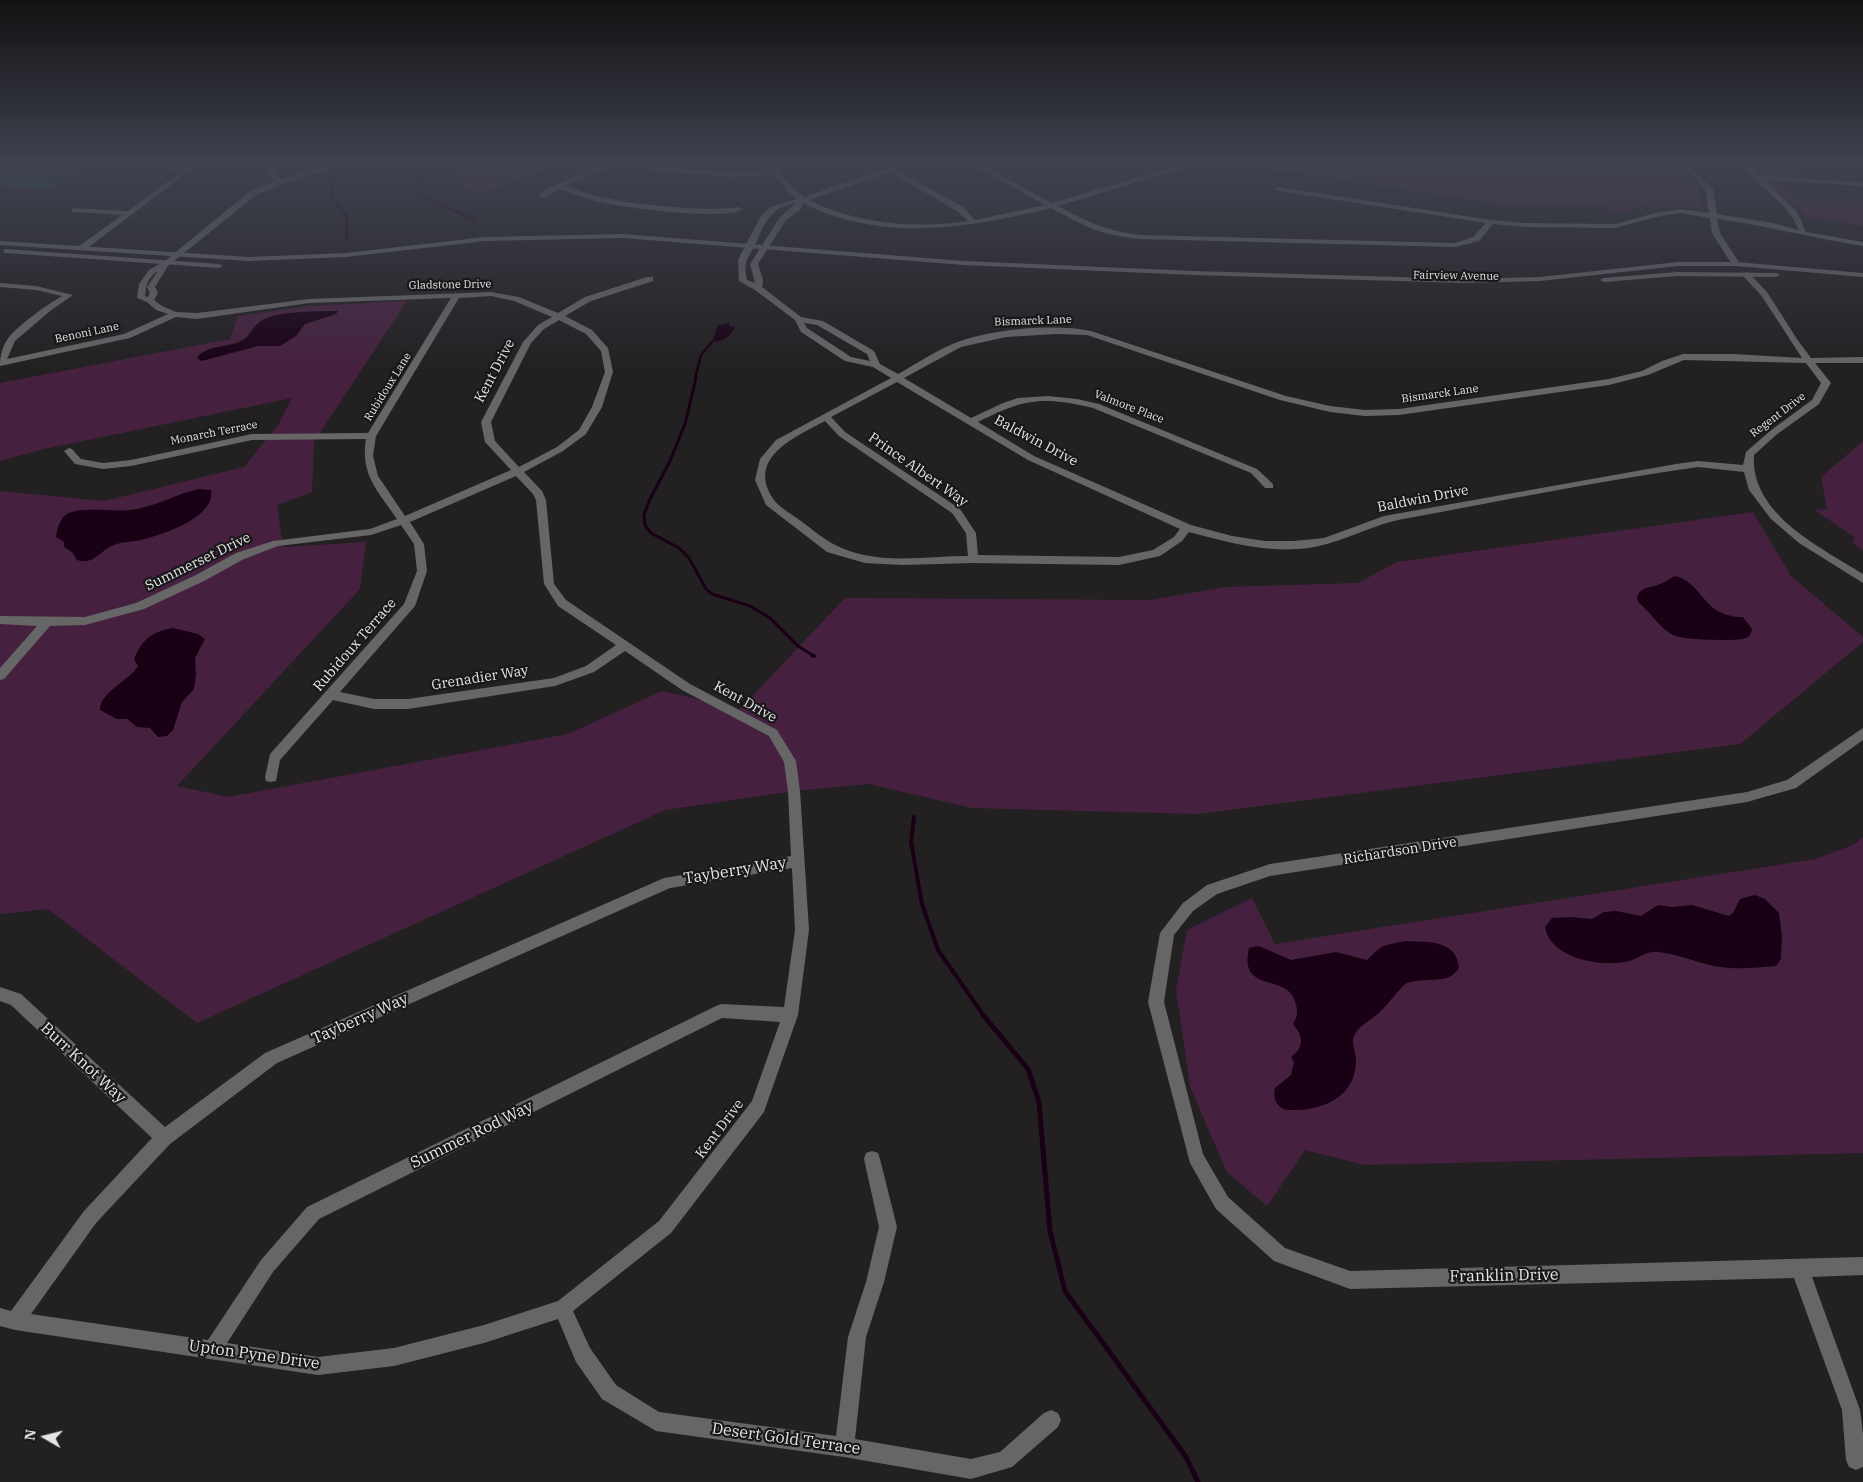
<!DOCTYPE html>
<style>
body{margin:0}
#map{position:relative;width:1863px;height:1482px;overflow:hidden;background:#232022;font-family:"IBM Plex Serif",serif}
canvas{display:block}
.north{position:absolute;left:20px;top:1412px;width:50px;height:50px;-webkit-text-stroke:4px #191719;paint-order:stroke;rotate:278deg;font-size:14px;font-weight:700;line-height:20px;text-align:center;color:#e6e4e5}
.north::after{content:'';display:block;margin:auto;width:18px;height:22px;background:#e6e4e5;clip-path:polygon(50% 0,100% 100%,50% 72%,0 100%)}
</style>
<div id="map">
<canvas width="1863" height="1482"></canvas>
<div class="north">N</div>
</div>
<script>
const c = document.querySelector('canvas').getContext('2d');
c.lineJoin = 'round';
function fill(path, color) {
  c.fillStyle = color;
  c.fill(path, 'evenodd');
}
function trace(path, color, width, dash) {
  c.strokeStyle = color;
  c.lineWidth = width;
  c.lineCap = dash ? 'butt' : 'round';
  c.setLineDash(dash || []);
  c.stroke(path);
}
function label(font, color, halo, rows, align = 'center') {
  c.font = font + ' "IBM Plex Serif",serif';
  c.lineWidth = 4.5;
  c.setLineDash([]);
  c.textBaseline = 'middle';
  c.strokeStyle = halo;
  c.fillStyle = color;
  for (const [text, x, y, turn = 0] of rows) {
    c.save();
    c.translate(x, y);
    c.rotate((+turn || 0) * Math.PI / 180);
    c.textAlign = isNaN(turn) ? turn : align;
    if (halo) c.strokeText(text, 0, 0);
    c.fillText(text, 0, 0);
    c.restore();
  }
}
const green = new Path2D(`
 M 473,165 L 555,165 L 481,193 L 443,179 Z
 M 1244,165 L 1646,165 L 1679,166 L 1690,176 L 1699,189 L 1700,208 L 1655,208 L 1643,205 L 1619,214 L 1603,206 L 1517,206 L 1480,201 Z
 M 1784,165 L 1798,165 L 1809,179 L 1777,178 L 1795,198 L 1863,202 L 1863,226 L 1805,217 L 1802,211 L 1770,186 L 1758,170 L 1788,171 Z
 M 407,301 L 314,442 L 312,492 L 277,505 L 283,547 L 366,542 L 360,589 L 177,786 L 228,797 L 568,734 L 662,691 L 740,709 L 845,598 L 1150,600 L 1226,587 L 1358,583 L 1397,562 L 1753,512 L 1791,576 L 1863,637 L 1863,642 L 1740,744 L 1198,814 L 972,808 L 869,784 L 794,791 L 665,810 L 197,1023 L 48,909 L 0,914 L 0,491 L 104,501 L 244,467 L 278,425 L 292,398 L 44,449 L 0,461 L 0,383 L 230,339 L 238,316 L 307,306 Z
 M 1863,441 L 1863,550 L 1852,543 L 1855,538 L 1815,510 L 1827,509 L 1821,477 Z
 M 1863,837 L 1863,1153 L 1365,1165 L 1305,1150 L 1267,1206 L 1227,1172 L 1190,1087 L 1176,990 L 1187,930 L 1252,898 L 1275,944 L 1816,859 L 1855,844 Z`);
const water = new Path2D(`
 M 326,311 L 338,311 L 336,314 L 305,324 L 296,336 L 280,346 L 258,346 L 202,361 L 197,358 C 204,346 227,347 239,342 C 250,338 252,326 261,321 C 277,311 307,312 326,311 Z
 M 729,323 L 730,326 L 735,327 C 731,336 722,342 712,342 L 718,325 Z
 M 199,489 L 211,490 C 216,517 164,534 145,539 C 135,542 124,541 114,545 C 101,549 94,566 77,560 L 73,553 L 64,547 L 64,542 L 56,537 C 57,529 60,518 67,514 C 81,506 113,512 129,510 C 154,508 175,494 199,489 Z
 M 1675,576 C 1705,584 1702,617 1743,617 L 1752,629 C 1751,633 1750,637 1746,638 C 1738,642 1681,640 1673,635 C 1659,628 1652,613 1639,603 L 1637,598 C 1641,585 1650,589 1660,584 C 1666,582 1670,578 1675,576 Z
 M 173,628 L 198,634 L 205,639 L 195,658 L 196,675 L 194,689 L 182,702 L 173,730 L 167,736 L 158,737 L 150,728 L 137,727 L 127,719 L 117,719 L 100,710 C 99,693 130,680 138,666 L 134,659 C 143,638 152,632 173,628 Z
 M 1755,895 L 1765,899 L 1779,913 L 1782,936 L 1781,959 L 1776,966 C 1755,968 1735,970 1714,966 C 1695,962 1678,954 1658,952 C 1648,950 1639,958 1629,961 C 1603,968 1550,959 1545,927 L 1552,918 L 1570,917 L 1592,919 L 1604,912 L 1616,911 L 1641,916 L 1658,905 L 1672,907 L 1692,905 L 1729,916 L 1733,913 L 1740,899 Z
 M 1406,941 C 1428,942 1457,940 1459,968 C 1457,970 1454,975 1451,976 C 1440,983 1411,977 1403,986 C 1395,994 1389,1003 1381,1011 C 1373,1019 1361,1024 1355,1034 C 1350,1043 1356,1051 1356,1060 C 1356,1098 1322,1111 1289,1110 C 1278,1110 1272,1098 1275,1088 L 1291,1075 L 1294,1062 L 1291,1057 C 1305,1047 1303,1036 1293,1024 C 1297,1017 1298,1013 1296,1005 C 1291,971 1238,996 1249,948 L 1259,946 L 1291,960 L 1336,952 L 1367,960 C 1385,943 1381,946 1406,941 Z`);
const streamFar3 = new Path2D(`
 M 434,165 L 422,175 L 417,189 L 429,200 L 474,219
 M 330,177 L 333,199 L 347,217 L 347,241
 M 695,379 L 701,355 L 712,342`);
const streamFar2 = new Path2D(`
 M 696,378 L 685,424 L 670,461 L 649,501 L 644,515 L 645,525 L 651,533 L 679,548 L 689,558 L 706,589 L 712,594 L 750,606 L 770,618 L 798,646 L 814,656`);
const streamFar1 = new Path2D(`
 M 812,655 L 814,656
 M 914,817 L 911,842 L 922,904 L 938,950 L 984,1016`);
const stream = new Path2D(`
 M 983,1015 L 1028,1069 L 1039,1102 L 1050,1231 L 1065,1291 L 1186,1457 L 1198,1482`);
const minor = new Path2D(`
 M 137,165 L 197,165 L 85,250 L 79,250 L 79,246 L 122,215 L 75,212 L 72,212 L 72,208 L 128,211 L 184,169 L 140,167 Z
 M 263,165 L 269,165 L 269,167 L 281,179 L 331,165 L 340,165 L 283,184 L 256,195 L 168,266 L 155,287 L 158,293 L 154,300 L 162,306 L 176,312 L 197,313 L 309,299 L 491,292 L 519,297 L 558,313 L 585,297 L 647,277 L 653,277 L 653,281 L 591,301 L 565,316 L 592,330 L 608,348 L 613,372 L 602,407 L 586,434 L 563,451 L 524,472 L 542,491 L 546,500 L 554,584 L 566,600 L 690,684 L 777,730 L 796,761 L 800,791 L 809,930 L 798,1015 L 766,1106 L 764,1112 L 671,1233 L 573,1311 L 590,1348 L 616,1385 L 659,1412 L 836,1436 L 848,1337 L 866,1282 L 879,1227 L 864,1159 L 866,1153 L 872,1151 L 878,1153 L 880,1159 L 897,1227 L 884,1282 L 866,1337 L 855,1439 L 971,1459 L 1000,1452 L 1044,1413 L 1051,1410 L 1058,1413 L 1061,1420 L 1058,1427 L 1012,1467 L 971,1479 L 844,1457 L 656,1431 L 602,1399 L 576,1362 L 558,1319 L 484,1343 L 394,1366 L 318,1375 L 15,1330 L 0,1326 L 0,1308 L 11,1311 L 84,1211 L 152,1138 L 11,1005 L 0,1001 L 0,987 L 21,994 L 165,1127 L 265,1053 L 664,878 L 791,856 L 788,791 L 784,762 L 769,736 L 682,690 L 625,651 L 594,672 L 555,686 L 408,709 L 374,709 L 333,700 L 280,760 L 276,781 L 271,782 L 266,781 L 265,777 L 270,754 L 404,604 L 417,571 L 414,544 L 401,525 L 371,535 L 278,546 L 244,559 L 204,581 L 144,609 L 85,625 L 50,626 L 4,679 L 0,680 L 0,668 L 37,626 L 0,624 L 0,616 L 85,617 L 136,603 L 196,575 L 236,553 L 273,541 L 370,529 L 397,519 C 378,491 360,475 366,439 L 252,440 L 131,466 L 103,469 L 75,464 L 64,451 L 69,448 L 72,449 L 81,459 L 103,463 L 131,460 L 252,434 L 368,433 L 451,298 L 309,303 L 197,319 L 176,317 L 130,338 L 0,366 C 0,356 2,348 7,340 C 15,327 48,304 62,296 L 36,290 L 0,287 L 0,283 L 36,286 L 73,295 L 50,311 L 15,341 L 7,359 L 124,334 L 168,314 L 156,310 L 147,302 L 137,298 L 139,284 L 149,270 L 165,261 L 250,191 L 275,181 L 263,168 ZM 158,271 L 147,287 L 150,293 L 148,297 L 145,296 C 146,285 148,277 158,271 ZM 491,296 L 514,301 L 552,317 L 538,325 L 523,342 L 481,422 L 485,442 L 511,470 L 405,516 L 378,476 L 373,456 L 376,436 L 459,298 ZM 559,320 L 586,334 L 601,351 L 605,372 L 592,407 L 579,430 L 557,447 L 519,467 L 495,441 L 491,422 L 531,343 L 544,329 ZM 516,476 L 533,494 L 536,500 L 544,584 L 558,606 L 616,645 L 586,666 L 554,678 L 408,699 L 374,699 L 340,692 L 415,606 L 427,571 L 424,544 L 410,522 ZM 792,868 L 795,930 L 784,1007 L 721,1004 L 716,1006 L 307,1207 L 261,1260 L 208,1340 L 31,1314 L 96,1223 L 170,1144 L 277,1063 L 670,888 ZM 722,1018 L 780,1022 L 752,1101 L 659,1221 L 558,1301 L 484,1325 L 394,1348 L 318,1357 L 227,1343 L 273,1272 L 319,1219 Z
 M 605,165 L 613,165 L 565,186 C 601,200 636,204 674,207 C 696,209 717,210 739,207 L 743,209 C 725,221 628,208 604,203 C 589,200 574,194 559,189 L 544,198 L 537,196 L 556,184 Z
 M 639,165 L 730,173 L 773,171 L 771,165 L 777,165 L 786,181 L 804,197 L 884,169 L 884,166 L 891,167 L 906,165 L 896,170 L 963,207 L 975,220 L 1045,205 L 974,165 L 981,165 L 1052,203 L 1179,165 L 1186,165 L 1180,169 L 1058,206 C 1090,223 1104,230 1140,235 L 1455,243 L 1473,237 L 1486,223 L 1279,191 L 1275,189 L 1279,187 L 1491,220 L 1525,223 L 1615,224 L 1655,213 L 1680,209 L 1709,213 L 1705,189 L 1687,169 L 1690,167 L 1713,189 L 1717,214 L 1773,223 L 1798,230 C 1791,202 1756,189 1744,165 L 1750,165 L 1760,176 L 1863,182 L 1863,186 L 1764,180 L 1797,212 L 1806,232 L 1863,242 L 1863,246 C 1814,238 1767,226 1717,219 L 1720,233 L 1740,264 L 1736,266 L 1733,266 L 1712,233 L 1710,218 L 1680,213 L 1656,217 L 1615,228 L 1525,227 L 1493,224 L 1479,241 L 1455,247 L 1140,239 C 1101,235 1085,227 1051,208 C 970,228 881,243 803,203 L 801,209 L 786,220 L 758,264 L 763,280 L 762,287 L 801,317 L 823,321 L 874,351 L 880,364 L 898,374 C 916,364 935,351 955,343 C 990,329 1053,323 1091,331 L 1286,396 L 1330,406 L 1365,410 L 1399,409 L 1609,379 L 1642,371 L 1662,361 L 1683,354 L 1733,354 L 1802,358 L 1761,295 L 1741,274 L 1748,272 L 1767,292 L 1797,339 L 1811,358 L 1863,357 L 1863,363 L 1815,363 L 1831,383 L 1819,404 L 1776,435 L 1754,455 C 1750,514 1820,547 1863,574 L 1863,583 L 1799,543 L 1771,519 L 1749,490 L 1744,472 L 1698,467 C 1599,481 1501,501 1403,519 C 1376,524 1353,537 1327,544 C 1282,557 1234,544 1189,532 L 1182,541 L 1160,556 L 1119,565 L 973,563 L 902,565 L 865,563 L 827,552 L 766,505 L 755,480 L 760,459 L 776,440 L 891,378 L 873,367 L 845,361 L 801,332 L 795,320 L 755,290 L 739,281 L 738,260 L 760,217 L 770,207 L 797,199 L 787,191 L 775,175 L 730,177 L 653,170 ZM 890,172 L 957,211 L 968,221 C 916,229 856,224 809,200 ZM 796,203 L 780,217 L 750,264 L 755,283 L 747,280 C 743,260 748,259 756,243 C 765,222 771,207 796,203 ZM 804,323 L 817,325 L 867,354 L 870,361 L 851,357 L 807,328 ZM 1056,334 L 1087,335 L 1280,400 L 1330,412 L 1365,416 L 1399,415 L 1609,385 L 1648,375 L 1684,360 L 1806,363 L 1821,383 L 1812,400 L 1770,431 L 1746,452 L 1743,465 L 1698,461 L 1676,464 L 1384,516 L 1324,538 L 1294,541 L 1265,541 L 1232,536 L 1191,525 L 1034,456 L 978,422 C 1024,399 1042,396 1093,408 L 1251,473 L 1265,488 L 1273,488 L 1273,484 L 1257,469 L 1099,404 L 1077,399 L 1048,396 L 1018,398 L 1003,403 L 971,418 L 904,378 L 961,347 L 1006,337 ZM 897,382 L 1028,460 L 1180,529 L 1174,537 L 1153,550 L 1119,557 L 978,555 L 976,533 L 960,509 L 845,432 L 831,417 ZM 825,421 L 839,436 L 952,513 L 966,533 L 968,556 C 934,556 897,562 864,555 C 836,549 823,538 801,521 C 793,515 780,508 774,500 C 745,458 795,437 825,421 Z
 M 1863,728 L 1863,740 L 1796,788 L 1747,802 L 1270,876 L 1217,894 L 1193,911 L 1174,935 L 1164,1002 L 1203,1154 L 1228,1197 L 1285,1248 L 1350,1271 L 1863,1257 L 1863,1275 L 1812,1277 L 1860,1410 L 1863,1434 L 1863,1467 L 1856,1470 L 1849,1467 L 1846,1460 L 1842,1410 L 1794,1278 L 1350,1289 L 1274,1261 L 1216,1209 L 1190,1163 L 1148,1002 L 1160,933 L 1183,903 L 1207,885 L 1270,864 L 1747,792 L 1787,780 Z`);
const tertiary = new Path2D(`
 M 623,234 L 964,261 L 1194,271 L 1466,279 L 1540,277 L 1678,262 L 1736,262 L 1863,273 L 1863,277 L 1736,266 L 1678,266 L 1540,281 L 1466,283 L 1194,275 L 964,265 L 623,238 L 485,241 L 346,257 L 249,261 L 0,245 L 0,241 L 249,257 L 346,253 L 485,237 Z
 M 4,249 L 219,264 L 223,266 L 219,268 L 7,253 L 4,253 Z
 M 1677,272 L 1776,273 L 1780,275 L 1776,277 L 1677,276 L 1604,282 L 1600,280 L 1604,278 Z`);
const wall = new Path2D(`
 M 0,164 L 94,164 L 58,189 L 0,186 Z`);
const shadedWall = new Path2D(`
 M 67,164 L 94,164 L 58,189 L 50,176 Z`);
const building = new Path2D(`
 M 0,164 L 67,164 L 50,176 L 0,173 Z`);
const farStreetnames = [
 ["Fairview Avenue",1456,276,1],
 ["Gladstone Drive",450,285,-1],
 ["Bismarck Lane",1033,321,-2],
 ["Benoni Lane",87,333,-12],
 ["Rubidoux Lane",388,387,-58],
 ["Bismarck Lane",1440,394,-8],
 ["Valmore Place",1129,407,21],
 ["Regent Drive",1778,415,-37],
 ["Monarch Terrace",214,433,-11]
];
const streetNames = [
 ["Kent Drive",495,371,-62],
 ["Baldwin Drive",1036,441,28],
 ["Prince Albert Way",918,470,35],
 ["Baldwin Drive",1423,499,-11],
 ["Summerset Drive",198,562,-26],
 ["Rubidoux Terrace",355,645,-49],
 ["Grenadier Way",480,678,-9],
 ["Kent Drive",745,702,29],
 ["Richardson Drive",1400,851,-9],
 ["Kent Drive",720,1129,-53]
];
const nearStreetnames = [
 ["Tayberry Way",735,871,-9],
 ["Tayberry Way",360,1019,-24],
 ["Burr Knot Way",83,1063,43],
 ["Summer Rod Way",472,1135,-26],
 ["Franklin Drive",1504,1276,-1],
 ["Upton Pyne Drive",254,1355,8],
 ["Desert Gold Terrace",786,1439,8]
];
fill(green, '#46213f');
fill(water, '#190015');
trace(streamFar3, '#190015', 2.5);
trace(streamFar2, '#190015', 3);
trace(streamFar1, '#190015', 4);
trace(stream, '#190015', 5);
fill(minor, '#676667');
fill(tertiary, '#676667');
fill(wall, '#184b2d');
fill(shadedWall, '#133320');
fill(building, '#2e5c41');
trace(building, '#4b715a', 1);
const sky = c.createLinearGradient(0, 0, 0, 372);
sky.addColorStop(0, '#131213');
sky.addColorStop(0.44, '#3f424f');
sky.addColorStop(1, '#3f424f00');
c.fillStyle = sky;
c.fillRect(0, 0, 1863, 372);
label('11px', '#e6e4e5', '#191719', farStreetnames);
label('14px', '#e6e4e5', '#191719', streetNames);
label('16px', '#e6e4e5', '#191719', nearStreetnames);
</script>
